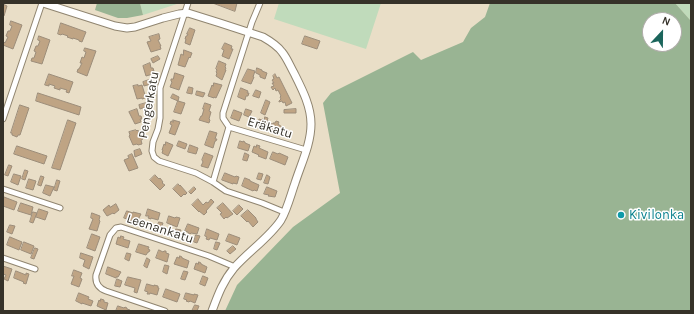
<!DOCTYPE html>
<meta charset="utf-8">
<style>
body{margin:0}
#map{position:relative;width:694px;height:314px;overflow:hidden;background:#e9dec7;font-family:Karla,sans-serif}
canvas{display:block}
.frame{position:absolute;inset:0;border:4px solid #363229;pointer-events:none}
.north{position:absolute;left:642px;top:12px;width:40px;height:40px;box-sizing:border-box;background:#fff;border:1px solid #afada9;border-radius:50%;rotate:22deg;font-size:11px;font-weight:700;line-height:16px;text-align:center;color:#363229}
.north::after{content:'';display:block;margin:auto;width:14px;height:18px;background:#1b655c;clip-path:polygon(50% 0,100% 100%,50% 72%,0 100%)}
</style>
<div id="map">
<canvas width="694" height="314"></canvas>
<div class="frame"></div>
<div class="north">N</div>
</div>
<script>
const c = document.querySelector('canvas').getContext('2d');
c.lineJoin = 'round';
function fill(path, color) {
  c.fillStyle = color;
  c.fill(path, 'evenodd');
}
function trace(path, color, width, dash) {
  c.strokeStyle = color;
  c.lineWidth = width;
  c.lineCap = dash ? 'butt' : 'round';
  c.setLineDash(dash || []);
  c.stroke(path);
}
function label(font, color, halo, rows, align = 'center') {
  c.font = font + ' Karla,sans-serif';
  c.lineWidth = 3;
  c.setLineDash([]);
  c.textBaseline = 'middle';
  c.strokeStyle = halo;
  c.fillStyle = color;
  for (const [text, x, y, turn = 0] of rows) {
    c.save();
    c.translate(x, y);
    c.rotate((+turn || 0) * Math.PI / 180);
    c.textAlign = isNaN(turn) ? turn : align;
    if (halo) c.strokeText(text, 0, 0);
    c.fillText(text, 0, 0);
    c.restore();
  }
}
const green = new Path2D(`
 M 140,3 L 180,3 L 143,15 Z
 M 279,3 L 381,3 L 366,49 L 274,19 Z
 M 675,3 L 691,3 L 691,21 Z`);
const forest = new Path2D(`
 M 97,3 L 140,3 L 143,15 L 127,18 L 118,18 L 95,10 Z
 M 490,3 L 675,3 L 691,21 L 691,311 L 225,311 L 237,285 L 293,227 L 340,193 L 323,103 L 331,93 L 413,52 L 421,60 L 463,42 L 471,28 L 485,17 ZM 650,20 L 674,20 L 674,44 L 650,44 Z`);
const building = new Path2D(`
 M 213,3 L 237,3 L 235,11 Z
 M 3,4 L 7,6 L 4,16 L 3,16 Z
 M 11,21 L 22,25 L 13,49 L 3,45 L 4,42 L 5,43 L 8,37 L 6,36 L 8,31 L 10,31 L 12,26 L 10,25 Z
 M 61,23 L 86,32 L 82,42 L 79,41 L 79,40 L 73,38 L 73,39 L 67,37 L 68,36 L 62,34 L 61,35 L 58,34 Z
 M 190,28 L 195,30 L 190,45 L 185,43 L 186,39 L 185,39 L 186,36 L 187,36 L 188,34 L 187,34 Z
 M 159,34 L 160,39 L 158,40 L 161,46 L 160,46 L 161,49 L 151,52 L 147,42 L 151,41 L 149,37 Z
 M 39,36 L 50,40 L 42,64 L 31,61 L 32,58 L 34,58 L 36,52 L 34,51 L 36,46 L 38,46 L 40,41 L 38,40 Z
 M 305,36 L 320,41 L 317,49 L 302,44 Z
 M 225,43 L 232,46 L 231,49 L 233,49 L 229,59 L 222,56 L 224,50 L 222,49 Z
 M 85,48 L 96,51 L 87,76 L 77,72 L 78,69 L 79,69 L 82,63 L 80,63 L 82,57 L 84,58 L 86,52 L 84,51 Z
 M 184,50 L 192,53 L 190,58 L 189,57 L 185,67 L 178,65 L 181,54 L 183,55 Z
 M 158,56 L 160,59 L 153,63 L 151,59 Z
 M 219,61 L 226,64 L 225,67 L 226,68 L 225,70 L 226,70 L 222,80 L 216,76 L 217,73 L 216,72 L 217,70 L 216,69 Z
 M 150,63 L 151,68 L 153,68 L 154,71 L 152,71 L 153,74 L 146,76 L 143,66 Z
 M 257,68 L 262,70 L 262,71 L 267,73 L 265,79 L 260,77 L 260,75 L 256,73 Z
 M 248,69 L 255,71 L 253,77 L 254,77 L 251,84 L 242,81 Z
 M 175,73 L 184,76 L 179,90 L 170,87 L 172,82 L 171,81 L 171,79 L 173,79 Z
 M 49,74 L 73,82 L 69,93 L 66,92 L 67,90 L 60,88 L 60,90 L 54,88 L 55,86 L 49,84 L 49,86 L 45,85 Z
 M 275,74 L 277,78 L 279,77 L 292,103 L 286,106 L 285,102 L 283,103 L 282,101 L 279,102 L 279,101 L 281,99 L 280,97 L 281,96 L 278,90 L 276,91 L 275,88 L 273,90 L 271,87 L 274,86 L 272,83 L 274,83 L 272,80 L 274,79 L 273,76 Z
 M 149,80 L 151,84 L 144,86 L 143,82 Z
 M 214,83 L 222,85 L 216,98 L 214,97 L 214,98 L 208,96 L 212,85 L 213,86 Z
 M 138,85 L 138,86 L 142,85 L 145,95 L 144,95 L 145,98 L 142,99 L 142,98 L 137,99 L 133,86 Z
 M 189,87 L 193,88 L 192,94 L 187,93 Z
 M 241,88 L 248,91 L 247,93 L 249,93 L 248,96 L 246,96 L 245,100 L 238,97 Z
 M 256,90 L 261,92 L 259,98 L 253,96 Z
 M 197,91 L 205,93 L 203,97 L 196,95 Z
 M 38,93 L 81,107 L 79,115 L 36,101 Z
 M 173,94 L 179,97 L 178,101 L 171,98 Z
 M 266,100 L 270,102 L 265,115 L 261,113 Z
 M 178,101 L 185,103 L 181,114 L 174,112 Z
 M 146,103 L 148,106 L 140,109 L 139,105 Z
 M 205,103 L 211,105 L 209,111 L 211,112 L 209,119 L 210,120 L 209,123 L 199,120 L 201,116 L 202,116 L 204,109 L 203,109 Z
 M 20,105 L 29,108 L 20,135 L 18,135 L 17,137 L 12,135 L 12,133 L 11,133 Z
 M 137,109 L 139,116 L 141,116 L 142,119 L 140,119 L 141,122 L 135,124 L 129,112 Z
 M 246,109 L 252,111 L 249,117 L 244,115 Z
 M 296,109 L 296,113 L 284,113 L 284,110 Z
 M 234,110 L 242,113 L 239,121 L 231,118 Z
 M 265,117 L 268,118 L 267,121 L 269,121 L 268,123 L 273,124 L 273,123 L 275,123 L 276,121 L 279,122 L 278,124 L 282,127 L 280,133 L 278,133 L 277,134 L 275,133 L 276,132 L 272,131 L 271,132 L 267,129 L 267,131 L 264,130 L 265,128 L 261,127 L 261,129 L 258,128 L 259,126 L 257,126 L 259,119 L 262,120 L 262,119 L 264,120 Z
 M 68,120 L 76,123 L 60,170 L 52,168 Z
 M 173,120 L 180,122 L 175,135 L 169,133 L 172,125 L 170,124 L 171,121 L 173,122 Z
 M 136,130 L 137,131 L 138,130 L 140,136 L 142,135 L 143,139 L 141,140 L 142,144 L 138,145 L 137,144 L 133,145 L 129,136 L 130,135 L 129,132 Z
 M 210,131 L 217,133 L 215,139 L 217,139 L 216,141 L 215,141 L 213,148 L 205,145 Z
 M 179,141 L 187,144 L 185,149 L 177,146 Z
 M 240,141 L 243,142 L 243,141 L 245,142 L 245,143 L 250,145 L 248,151 L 238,148 Z
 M 166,142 L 173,145 L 168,156 L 162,153 L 163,150 L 162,150 L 164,144 L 165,145 Z
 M 190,145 L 198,148 L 196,154 L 188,152 Z
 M 257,145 L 260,146 L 259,148 L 268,152 L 266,159 L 258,156 L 259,155 L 252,152 L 254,146 L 256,147 Z
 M 17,146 L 47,156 L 44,164 L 14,154 Z
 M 140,149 L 142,154 L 135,157 L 134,151 Z
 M 273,152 L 278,154 L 279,153 L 288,157 L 285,165 L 270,159 Z
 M 205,153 L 213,156 L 208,168 L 201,166 L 203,162 L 202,160 Z
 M 245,153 L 249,155 L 247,161 L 243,160 Z
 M 132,154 L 138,168 L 129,171 L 124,160 L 129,158 L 128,156 Z
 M 9,165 L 12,166 L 8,176 L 5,175 Z
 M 25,170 L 28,171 L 25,180 L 22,179 Z
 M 225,173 L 235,177 L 236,176 L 239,177 L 237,184 L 233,183 L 233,184 L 222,180 Z
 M 259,173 L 263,174 L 261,180 L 257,179 Z
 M 14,174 L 21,176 L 18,185 L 11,182 Z
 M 155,175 L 159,179 L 160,178 L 163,182 L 162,183 L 165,185 L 160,190 L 150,180 Z
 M 267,175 L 270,177 L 268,184 L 264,183 Z
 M 41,176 L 44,177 L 41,186 L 38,185 Z
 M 245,178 L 250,180 L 250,181 L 259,185 L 257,191 L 254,190 L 253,191 L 242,186 Z
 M 29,179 L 36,181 L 33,190 L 26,188 Z
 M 57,180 L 60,181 L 57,191 L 54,190 Z
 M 178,184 L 180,186 L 180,185 L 187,193 L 185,195 L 184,194 L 181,197 L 173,189 Z
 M 46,185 L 54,187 L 50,196 L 43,193 Z
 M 194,187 L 196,189 L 191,194 L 189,192 Z
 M 267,187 L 277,191 L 275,197 L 268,196 L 269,195 L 264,194 Z
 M 4,197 L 17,202 L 14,210 L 3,206 L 3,208 Z
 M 198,199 L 203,205 L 206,202 L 208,203 L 211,199 L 214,202 L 206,211 L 207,212 L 204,215 L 199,211 L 199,212 L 192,205 Z
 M 21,203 L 33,207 L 31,215 L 18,211 Z
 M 223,203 L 233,214 L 227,218 L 226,217 L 224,219 L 220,214 L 222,213 L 217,208 Z
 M 116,204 L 119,210 L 114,214 L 113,213 L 107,216 L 103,210 L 109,205 L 110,207 Z
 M 239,205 L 243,209 L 237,215 L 233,211 Z
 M 39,209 L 48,212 L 45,220 L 36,217 Z
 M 148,209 L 160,213 L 158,220 L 151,218 L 151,219 L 148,218 L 149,216 L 146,216 Z
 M 248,210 L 256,218 L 256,219 L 258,222 L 253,227 L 248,221 L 247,222 L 241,216 Z
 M 127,211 L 133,213 L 133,212 L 141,214 L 138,220 L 136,219 L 135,222 L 129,220 L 129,221 L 127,220 L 127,219 L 124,218 Z
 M 33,212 L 37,213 L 33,223 L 30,222 Z
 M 92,213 L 100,216 L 99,220 L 100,221 L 97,231 L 89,229 L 93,219 L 91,218 Z
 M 169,216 L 175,218 L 176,217 L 180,218 L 177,227 L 167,223 Z
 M 159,222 L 163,223 L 160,231 L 156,230 Z
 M 188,224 L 199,228 L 197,234 L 191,233 L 190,234 L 188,233 L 188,232 L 185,231 Z
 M 10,225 L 15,226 L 12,234 L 7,232 Z
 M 176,229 L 181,230 L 178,237 L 174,236 Z
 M 207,229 L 219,234 L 217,240 L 210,238 L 209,240 L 206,239 L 207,237 L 205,236 Z
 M 92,234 L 100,237 L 95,251 L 87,248 Z
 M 229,234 L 240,238 L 237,245 L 226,241 Z
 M 196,235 L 200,236 L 197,243 L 194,242 Z
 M 121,236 L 124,237 L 123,239 L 130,241 L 128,248 L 116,244 L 118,237 L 120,238 Z
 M 10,237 L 22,242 L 19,250 L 7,245 Z
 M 24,242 L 34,246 L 31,254 L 21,250 Z
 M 216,242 L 220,243 L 217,250 L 214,249 Z
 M 139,244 L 149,247 L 148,249 L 150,250 L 149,252 L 148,252 L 146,255 L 136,252 Z
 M 233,246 L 236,249 L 230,254 L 227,251 Z
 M 35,248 L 38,249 L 34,259 L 31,258 Z
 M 159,250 L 163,252 L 164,251 L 166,251 L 166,253 L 169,254 L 167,262 L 156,258 Z
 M 81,253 L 93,257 L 89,269 L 83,266 L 85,260 L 80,258 Z
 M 127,253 L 131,254 L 129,261 L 125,259 Z
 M 180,256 L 182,257 L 182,258 L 189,261 L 187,268 L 174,264 L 177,257 L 179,258 Z
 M 147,258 L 150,260 L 147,268 L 144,266 Z
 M 199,262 L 201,263 L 201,264 L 207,267 L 205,273 L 194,269 L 196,263 L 198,264 Z
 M 165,265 L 169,266 L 167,274 L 163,272 Z
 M 3,266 L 12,269 L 8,281 L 4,279 L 6,275 L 3,274 Z
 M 108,267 L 121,272 L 118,277 L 116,277 L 116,278 L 106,274 Z
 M 74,270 L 82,273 L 80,278 L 82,279 L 79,287 L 71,284 L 74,276 L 72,276 Z
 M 16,271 L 26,275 L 26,273 L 29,274 L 26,284 L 23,283 L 24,282 L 14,278 Z
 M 184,271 L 188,272 L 185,280 L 181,279 Z
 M 203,276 L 208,278 L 205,286 L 200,284 Z
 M 128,277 L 141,280 L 137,293 L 134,292 L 135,288 L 125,285 Z
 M 117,279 L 122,281 L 120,287 L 115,286 Z
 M 147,284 L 154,286 L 154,285 L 158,286 L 158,288 L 159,288 L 157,295 L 150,293 L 150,294 L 147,294 L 148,292 L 145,291 Z
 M 166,289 L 180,294 L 177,302 L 163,297 Z
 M 79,293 L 89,297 L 88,299 L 93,301 L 91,306 L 82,303 L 82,304 L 76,301 Z
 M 186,293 L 194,295 L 194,294 L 198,295 L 195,303 L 190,301 L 189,302 L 186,301 L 187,300 L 184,299 Z
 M 101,299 L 104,300 L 104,302 L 108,303 L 106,310 L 97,306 L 99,300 L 100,301 Z
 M 195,305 L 199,306 L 197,311 L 192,311 Z
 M 118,306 L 124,308 L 125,307 L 127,308 L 127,309 L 130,310 L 130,311 L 116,311 Z`);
const street = new Path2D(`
 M 188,3 L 160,88 L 160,118 L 158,129 L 153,142 L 152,151 L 154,157 L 159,161 L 196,173 L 213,182 L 226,191 L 262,203 L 284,212
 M 3,119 L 42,3
 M 229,127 L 306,150
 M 213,182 L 229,127 L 223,118 L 223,113 L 252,22 L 260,3
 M 3,189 L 60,208
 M 3,258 L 35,269
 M 165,311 L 106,291 C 98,288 95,283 96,275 L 110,235 L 116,228 L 121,227 L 209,256 L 235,267`);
const secondary = new Path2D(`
 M 43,3 L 115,26 L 127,28 L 135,27 L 163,18 L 179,14 L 188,13 L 220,23 L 263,37 C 270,41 277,45 282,52 C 287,58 290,66 294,73 C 302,89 311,106 311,124 C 311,144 301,164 295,183 C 291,194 287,210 281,220 C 270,237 248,252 234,268 C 223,281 218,295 212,311`);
const markers = [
 [621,215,4,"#0f9aa8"]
];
const streetNames = [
 ["Pengerkatu",149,105,-80],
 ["Eräkatu",270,128,17],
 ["Leenankatu",160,229,18]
];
const cultureNames = [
 ["Kivilonka",629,215]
];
fill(green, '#c0dbbb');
fill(forest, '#99b493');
fill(building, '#bfa484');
trace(building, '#9c8d7a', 1);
trace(street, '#908570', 7);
trace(secondary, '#908570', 9);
trace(street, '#fff', 5);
trace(secondary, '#fff', 7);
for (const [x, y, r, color] of markers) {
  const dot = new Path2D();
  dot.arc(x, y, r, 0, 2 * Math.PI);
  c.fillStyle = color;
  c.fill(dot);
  trace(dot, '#fff', 1.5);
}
label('13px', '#363229', '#fff', streetNames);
label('13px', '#0d838f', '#fff', cultureNames, 'left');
</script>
